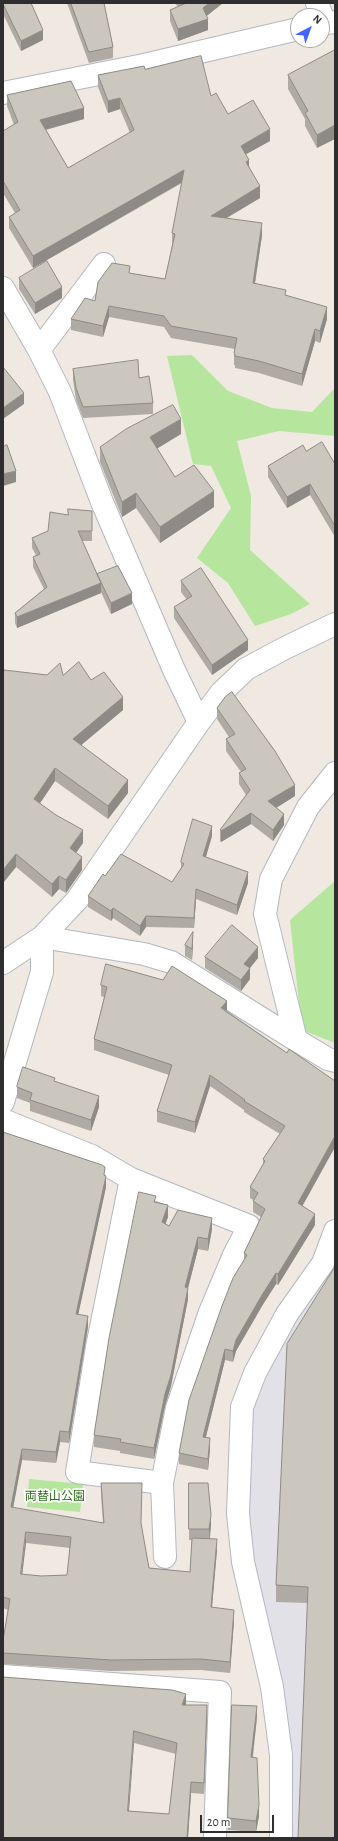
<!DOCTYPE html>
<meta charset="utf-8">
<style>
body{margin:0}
#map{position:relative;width:338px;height:1841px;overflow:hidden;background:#efe9e1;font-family:"Alegreya Sans",sans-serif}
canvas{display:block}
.frame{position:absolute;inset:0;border:4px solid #2e2e2e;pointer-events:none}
.north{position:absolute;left:290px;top:8px;width:40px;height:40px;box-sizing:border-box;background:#fff;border:1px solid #ababab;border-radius:50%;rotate:41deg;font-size:11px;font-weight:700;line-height:16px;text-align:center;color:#2e2e2e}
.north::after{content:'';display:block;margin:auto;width:14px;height:18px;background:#4264fb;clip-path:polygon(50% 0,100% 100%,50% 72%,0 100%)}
.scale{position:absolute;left:200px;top:1815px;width:74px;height:18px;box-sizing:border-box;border:2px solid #2e2e2e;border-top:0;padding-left:5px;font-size:12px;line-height:14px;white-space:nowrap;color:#2e2e2e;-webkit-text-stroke:3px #fff;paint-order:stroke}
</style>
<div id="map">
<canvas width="338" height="1841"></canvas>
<div class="frame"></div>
<div class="north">N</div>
<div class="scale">20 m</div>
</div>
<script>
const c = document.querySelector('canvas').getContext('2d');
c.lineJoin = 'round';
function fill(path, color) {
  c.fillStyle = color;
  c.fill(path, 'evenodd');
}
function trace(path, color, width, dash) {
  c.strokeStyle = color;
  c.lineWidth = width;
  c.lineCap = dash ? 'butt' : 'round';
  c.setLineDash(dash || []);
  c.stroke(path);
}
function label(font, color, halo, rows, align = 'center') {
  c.font = font + ' "Alegreya Sans","Noto Sans JP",sans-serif';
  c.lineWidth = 3.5;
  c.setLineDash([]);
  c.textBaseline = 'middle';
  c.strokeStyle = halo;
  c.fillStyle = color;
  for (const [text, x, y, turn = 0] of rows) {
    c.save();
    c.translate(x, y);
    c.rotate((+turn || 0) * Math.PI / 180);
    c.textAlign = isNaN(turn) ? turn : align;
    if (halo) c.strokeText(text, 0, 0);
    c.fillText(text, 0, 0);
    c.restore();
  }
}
const industrial = new Path2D(`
 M 335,1252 L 335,1838 L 288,1838 L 249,1559 L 251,1411 L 271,1361 Z`);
const green = new Path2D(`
 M 192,355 L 228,391 L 272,408 L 312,412 L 335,388 L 335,436 L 279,431 L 237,441 L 251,496 L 250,550 L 310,604 L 291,614 L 255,626 L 228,583 L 197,558 L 231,508 L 211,466 L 193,464 L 167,356 Z
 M 335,881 L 335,1043 L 302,1030 L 290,920 Z
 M 29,1479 L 83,1484 L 80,1512 L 27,1507 Z`);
const street = new Path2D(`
 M 317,3 L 325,23
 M 3,288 L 39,350 L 60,392 L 102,502 L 174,670 L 199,722
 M 39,350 L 104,264
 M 3,963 L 42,937 L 77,900 L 199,722 L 221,693 L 246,669 L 285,648 L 335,624
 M 296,1040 L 265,914 L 271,879 L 308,807 L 335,773
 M 3,1102 L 42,972 L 42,937 L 144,954 L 171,962 L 296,1040 L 328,1059 L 335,1061
 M 3,1120 L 92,1156 L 131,1179 L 249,1226 L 234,1255 L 210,1312 L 177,1408 L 162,1483 L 165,1557
 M 131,1179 L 97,1347 L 77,1472 L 162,1483
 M 3,1676 L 220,1692 L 215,1838
 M 281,1838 L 281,1755 L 272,1687 L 243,1562 L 238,1514 L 242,1407 L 255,1373 L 287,1314 L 323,1263 L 335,1231`);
const secondary = new Path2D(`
 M 322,24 L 335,22
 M 3,93 L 144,65 L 298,29`);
const wall = new Path2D(`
 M 3,3 L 43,40 L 21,51 L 3,14 Z
 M 67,3 L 104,3 L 113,47 L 113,58 L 89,63 Z
 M 175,3 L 223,3 L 206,16 L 208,30 L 178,41 L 170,21 L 170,10 L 178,7 Z
 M 335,50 L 317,148 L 305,126 L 305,119 L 288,89 L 288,75 Z
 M 145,69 L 211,96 L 228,114 L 270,141 L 246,154 L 249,167 L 260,198 L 227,218 L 262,235 L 255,284 L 286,295 L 327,319 L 320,343 L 315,341 L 302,386 L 259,373 L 235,368 L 235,365 L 234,365 L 234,353 L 235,349 L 171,338 L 164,327 L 109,317 L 103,337 L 71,330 L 71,319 L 95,301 L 130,273 L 165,279 L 172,245 L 172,233 L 182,183 L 33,268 L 9,228 L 9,217 L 15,213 L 3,193 L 3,131 L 14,125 L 7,106 L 7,95 L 84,119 L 46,130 L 68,168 L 130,133 L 120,109 L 108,113 L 98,87 L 98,75 Z
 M 19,278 L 62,298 L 35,314 L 19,289 Z
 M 73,369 L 139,378 L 153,403 L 153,414 L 83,418 L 76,400 L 73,380 Z
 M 181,434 L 157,448 L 175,477 L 214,507 L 160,543 L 136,508 L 122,517 L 100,462 L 100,447 Z
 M 306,451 L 335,464 L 335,537 L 310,495 L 287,508 L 268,477 L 268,466 Z
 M 92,511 L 92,541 L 82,541 L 97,576 L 132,604 L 111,614 L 101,592 L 101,593 L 17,628 L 15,623 L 15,613 L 44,589 L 33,567 L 33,557 L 36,555 L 32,548 L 32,538 L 48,531 L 68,515 Z
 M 181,581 L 248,650 L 212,675 L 174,618 L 174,607 L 187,600 L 181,592 Z
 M 47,675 L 63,675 L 91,680 L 123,710 L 81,745 L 128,793 L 108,819 L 55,781 L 40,803 L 83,843 L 76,853 L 82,870 L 66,893 L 59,889 L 52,897 L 16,867 L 3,883 Z
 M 217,708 L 295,796 L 276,808 L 284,825 L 273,841 L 251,824 L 221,842 L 220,841 L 220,830 L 246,795 L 239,784 L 239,773 L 241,772 L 226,751 L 226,739 L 229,737 L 217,719 Z
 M 212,836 L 206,857 L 248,883 L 237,915 L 196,899 L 194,928 L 146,927 L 140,936 L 113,918 L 111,921 L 88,907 L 88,896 L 105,876 L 172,882 L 181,868 L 181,862 Z
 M 193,944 L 192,960 L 185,956 L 185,945 Z
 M 205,957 L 258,958 L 250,968 L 250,979 L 241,991 L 205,968 Z
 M 101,985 L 227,1011 L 287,1053 L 335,1081 L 335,1147 L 302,1206 L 315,1225 L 278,1285 L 276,1284 L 262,1306 L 236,1351 L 233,1362 L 225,1360 L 206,1437 L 210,1449 L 208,1470 L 179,1464 L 179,1453 L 244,1261 L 244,1253 L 261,1217 L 253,1212 L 253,1200 L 250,1198 L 250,1187 L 263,1165 L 263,1159 L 280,1134 L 244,1112 L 244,1110 L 210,1086 L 195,1133 L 157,1122 L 157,1111 L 169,1075 L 94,1050 L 94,1039 L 104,997 L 101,996 Z
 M 55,1081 L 99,1107 L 91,1131 L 30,1111 L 30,1103 L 17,1098 L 17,1087 Z
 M 3,1134 L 105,1175 L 106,1187 L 78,1314 L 88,1327 L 69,1443 L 60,1442 L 56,1463 L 22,1460 L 13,1508 L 103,1523 L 101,1494 L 101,1483 L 141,1524 L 149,1568 L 190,1572 L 192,1540 L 189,1540 L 189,1483 L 211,1526 L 210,1538 L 217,1550 L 212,1607 L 234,1621 L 230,1673 L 201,1670 L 111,1671 L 3,1664 L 3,1640 L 8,1610 L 3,1608 ZM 26,1543 L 70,1548 L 67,1575 L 41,1576 L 22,1574 Z
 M 156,1202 L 168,1217 L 165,1224 L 169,1226 L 212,1229 L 208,1251 L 198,1249 L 188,1288 L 188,1299 L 171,1386 L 165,1406 L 154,1459 L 120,1453 L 120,1451 L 94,1447 L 94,1435 Z
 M 335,1267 L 308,1603 L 276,1602 L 276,1585 Z
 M 3,1677 L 186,1705 L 207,1716 L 204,1794 L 191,1793 L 188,1838 L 3,1838 ZM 134,1743 L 176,1754 L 169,1814 L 129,1811 Z
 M 257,1717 L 253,1757 L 259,1816 L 256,1832 L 228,1830 L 228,1818 Z`);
const shadedWall = new Path2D(`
 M 209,3 L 223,3 L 203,19 L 203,8 Z
 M 208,19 L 208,30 L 178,41 L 178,29 Z
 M 43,30 L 43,40 L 21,51 L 21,41 Z
 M 120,98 L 120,109 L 108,113 L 108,101 Z
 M 84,108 L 84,119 L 40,131 L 40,120 Z
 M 335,125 L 335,139 L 317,148 L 317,135 Z
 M 270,129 L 270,141 L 241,157 L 241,146 Z
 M 249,160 L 249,172 L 246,162 Z
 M 184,170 L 184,181 L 33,268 L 33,256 Z
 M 260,186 L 260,198 L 211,227 L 211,216 Z
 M 262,223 L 262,235 L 253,295 L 253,283 Z
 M 62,287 L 62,298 L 35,314 L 35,303 Z
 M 109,306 L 109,317 L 103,337 L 103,326 Z
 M 327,307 L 327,319 L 320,343 L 320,331 Z
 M 315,329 L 315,341 L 302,386 L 302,374 Z
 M 24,393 L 24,404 L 3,419 L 3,408 Z
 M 181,419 L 181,434 L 150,453 L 150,437 Z
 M 16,471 L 16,482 L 3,486 L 3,474 Z
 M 310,484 L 310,495 L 287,508 L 287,497 Z
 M 214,491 L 214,507 L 160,543 L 160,527 Z
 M 136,493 L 136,508 L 122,517 L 122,502 Z
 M 101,583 L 101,593 L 17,628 L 17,617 Z
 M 132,593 L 132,604 L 111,614 L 111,603 Z
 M 248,640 L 248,650 L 212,675 L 212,665 Z
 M 123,697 L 123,710 L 73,752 L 73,739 Z
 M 55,768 L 55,781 L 34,812 L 34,799 Z
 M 128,780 L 128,793 L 108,819 L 108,806 Z
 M 295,785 L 295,796 L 268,813 L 268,801 Z
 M 251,813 L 251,824 L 221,842 L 221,831 Z
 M 284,814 L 284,825 L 273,841 L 273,830 Z
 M 212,826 L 212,836 L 203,866 L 203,856 Z
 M 83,830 L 83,843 L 70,861 L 70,848 Z
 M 16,854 L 16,867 L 3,883 L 3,870 Z
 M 82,857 L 82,870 L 66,893 L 66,880 Z
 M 248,872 L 248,883 L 237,915 L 237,905 Z
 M 59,876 L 59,889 L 52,897 L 52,884 Z
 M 196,889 L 196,899 L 194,928 L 194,918 Z
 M 113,908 L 113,918 L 111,921 L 111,911 Z
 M 146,916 L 146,927 L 140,936 L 140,926 Z
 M 193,932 L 193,944 L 192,960 L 192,949 Z
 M 258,947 L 258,958 L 250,968 L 250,979 L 241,991 L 241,980 L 244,964 Z
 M 227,1001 L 227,1011 L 221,1008 Z
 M 210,1075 L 210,1086 L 195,1133 L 195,1122 Z
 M 99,1096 L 99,1107 L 91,1131 L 91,1120 Z
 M 335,1136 L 335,1147 L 298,1214 L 298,1203 Z
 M 106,1176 L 106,1187 L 76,1325 L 76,1314 Z
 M 168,1205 L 168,1217 L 162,1234 L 162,1222 Z
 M 315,1214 L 315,1225 L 278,1285 L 278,1274 Z
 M 212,1218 L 212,1229 L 208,1251 L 208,1239 Z
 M 198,1237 L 198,1249 L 188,1288 L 188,1299 L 171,1386 L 165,1406 L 154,1459 L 154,1448 L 185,1287 Z
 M 276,1273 L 276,1284 L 262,1306 L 236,1351 L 233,1362 L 233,1351 L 236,1340 L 262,1295 Z
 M 88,1316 L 88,1327 L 69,1443 L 69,1432 Z
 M 225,1349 L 225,1360 L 203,1448 L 203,1437 Z
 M 60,1431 L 60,1442 L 56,1463 L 56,1452 Z
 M 210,1438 L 210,1449 L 208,1470 L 208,1459 Z
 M 22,1449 L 22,1460 L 11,1519 L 11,1507 Z
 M 211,1515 L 211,1526 L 209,1540 L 209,1529 Z
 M 26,1532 L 26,1543 L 21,1585 L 21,1574 Z
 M 217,1539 L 217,1550 L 211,1618 L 211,1607 Z
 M 234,1610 L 234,1621 L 230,1673 L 230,1662 Z
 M 186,1694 L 186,1706 L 182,1705 Z
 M 207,1705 L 207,1716 L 204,1794 L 204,1783 Z
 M 257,1706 L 257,1717 L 251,1769 L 251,1757 Z
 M 134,1731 L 134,1743 L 128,1823 L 128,1811 Z
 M 191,1782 L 191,1793 L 188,1838 L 187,1838 Z
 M 259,1805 L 259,1816 L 256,1832 L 256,1821 Z`);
const building = new Path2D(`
 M 3,3 L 31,3 L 43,30 L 21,41 L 3,4 Z
 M 71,3 L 104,3 L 113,47 L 89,52 Z
 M 183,3 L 209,3 L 203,8 L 208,19 L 178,29 L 170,10 L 184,4 Z
 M 335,50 L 335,125 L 317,135 L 305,113 L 308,111 L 288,75 Z
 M 201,56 L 211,96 L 216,93 L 228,114 L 253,100 L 270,129 L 241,146 L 249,160 L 246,162 L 260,186 L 211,216 L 262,223 L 253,283 L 286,290 L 285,295 L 327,307 L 320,331 L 315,329 L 302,374 L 259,361 L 235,356 L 235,354 L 234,353 L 237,338 L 171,326 L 164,316 L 109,306 L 103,326 L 71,319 L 85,298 L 95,301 L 98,282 L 112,263 L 130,266 L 129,273 L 165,279 L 175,234 L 172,233 L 184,170 L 33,256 L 9,217 L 20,210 L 3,181 L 3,131 L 18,122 L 7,95 L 71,81 L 84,108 L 40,120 L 68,168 L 134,130 L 120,98 L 108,101 L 98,75 L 144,66 L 145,69 Z
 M 47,261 L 62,287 L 35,303 L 19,278 Z
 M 138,360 L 139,378 L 149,376 L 153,403 L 83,407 L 76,388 L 73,369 Z
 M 3,367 L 24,393 L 3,408 Z
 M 173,405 L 181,419 L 150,437 L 175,477 L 194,465 L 214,491 L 160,527 L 136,493 L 122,502 L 100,447 L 126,429 Z
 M 322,442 L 335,464 L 335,526 L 310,484 L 287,497 L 268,466 L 303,445 L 306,451 Z
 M 7,445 L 16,471 L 3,474 L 3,447 Z
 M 68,509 L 92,511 L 92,531 L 78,531 L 101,583 L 17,617 L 15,613 L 47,587 L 33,557 L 40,554 L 32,538 L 48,531 L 50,512 L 68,515 Z
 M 118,566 L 132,593 L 111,603 L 97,574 Z
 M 201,568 L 248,640 L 212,665 L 174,607 L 192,596 L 181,581 Z
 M 79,662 L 91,680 L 104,672 L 123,697 L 73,739 L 128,780 L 108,806 L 55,768 L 34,799 L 56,815 L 83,830 L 70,848 L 82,857 L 66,880 L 59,876 L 52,884 L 16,854 L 3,870 L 3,676 L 4,670 L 47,675 L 60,663 L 63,675 Z
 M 232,692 L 275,751 L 295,785 L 268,801 L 284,814 L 273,830 L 251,813 L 221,831 L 220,830 L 250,790 L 239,773 L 246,769 L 226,739 L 235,734 L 217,708 L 225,697 Z
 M 193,819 L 212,826 L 203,856 L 248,872 L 237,905 L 196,889 L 194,918 L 146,916 L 140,926 L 113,908 L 111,911 L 88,896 L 103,874 L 105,876 L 121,854 L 172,882 L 184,864 L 181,862 Z
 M 232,925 L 258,947 L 244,964 L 250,968 L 241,980 L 205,957 Z
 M 193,932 L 192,949 L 185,945 Z
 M 106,964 L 163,980 L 172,966 L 227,1001 L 221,1008 L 287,1053 L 289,1049 L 335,1081 L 335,1136 L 298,1203 L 315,1214 L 278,1274 L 276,1273 L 262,1295 L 236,1340 L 233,1351 L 225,1349 L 203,1437 L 210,1438 L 208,1459 L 179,1453 L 189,1400 L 222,1306 L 233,1278 L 247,1255 L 244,1253 L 265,1209 L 253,1201 L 258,1193 L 250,1187 L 265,1161 L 263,1159 L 285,1126 L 244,1101 L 245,1100 L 210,1075 L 195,1122 L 157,1111 L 172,1065 L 94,1039 L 107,987 L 101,985 Z
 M 23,1067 L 55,1078 L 54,1081 L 99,1096 L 91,1120 L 30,1100 L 32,1093 L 17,1087 Z
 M 3,1132 L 102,1165 L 105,1167 L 104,1175 L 106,1176 L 76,1314 L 88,1316 L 69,1432 L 60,1431 L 56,1452 L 22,1449 L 11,1507 L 104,1523 L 101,1483 L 142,1483 L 141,1523 L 149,1568 L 190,1572 L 192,1538 L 217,1539 L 211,1607 L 234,1610 L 230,1662 L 201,1659 L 111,1660 L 3,1653 L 3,1640 L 10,1599 L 3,1597 ZM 26,1532 L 71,1537 L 67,1575 L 41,1576 L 21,1574 Z
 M 139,1192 L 156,1196 L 154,1202 L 168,1205 L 162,1222 L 169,1226 L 178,1210 L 212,1218 L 208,1239 L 198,1237 L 185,1287 L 188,1288 L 171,1375 L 165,1394 L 154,1448 L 120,1442 L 121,1439 L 94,1435 L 109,1338 Z
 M 335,1267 L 335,1838 L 298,1838 L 308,1587 L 276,1585 L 287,1344 Z
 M 189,1483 L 208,1483 L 211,1515 L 209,1529 L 189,1529 Z
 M 3,1677 L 172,1690 L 186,1694 L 182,1705 L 207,1705 L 204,1783 L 191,1782 L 187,1838 L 3,1838 ZM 134,1731 L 177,1743 L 169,1814 L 128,1811 Z
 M 232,1705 L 257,1706 L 251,1757 L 257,1758 L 259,1805 L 256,1821 L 228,1818 Z`);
const parkNames = [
 ["両替山公園",55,1496]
];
fill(industrial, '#e3e1e8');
fill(green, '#b6e59e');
trace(street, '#b4b7c1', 24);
trace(secondary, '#b4b7c1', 24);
trace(street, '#fff', 22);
trace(secondary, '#fff', 22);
fill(wall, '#afaba4');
fill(shadedWall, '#8e8b86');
fill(building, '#cbc7bf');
trace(building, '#8e8b86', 1);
label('12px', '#2c6e1b', '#fff', parkNames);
</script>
